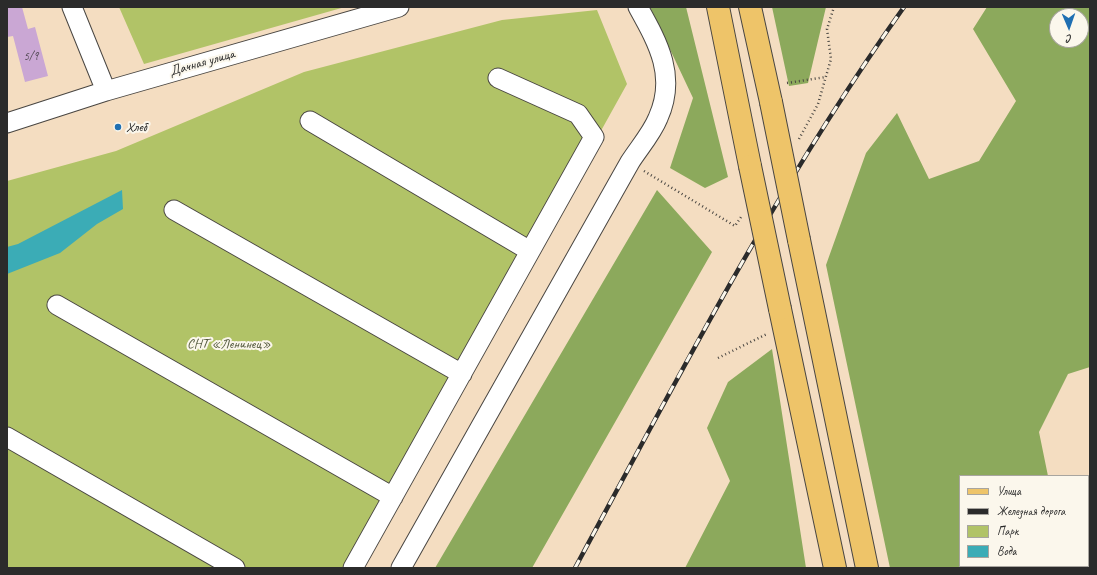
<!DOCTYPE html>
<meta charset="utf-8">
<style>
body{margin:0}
#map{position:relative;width:1097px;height:575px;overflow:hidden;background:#f4ddc1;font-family:Caveat,sans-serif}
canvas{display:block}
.frame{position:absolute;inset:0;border:8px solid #2b2b2b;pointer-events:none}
.legend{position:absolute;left:959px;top:475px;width:130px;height:92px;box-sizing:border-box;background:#fbf7ec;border:1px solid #a8a59f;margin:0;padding:5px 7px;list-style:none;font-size:12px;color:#2b2b2b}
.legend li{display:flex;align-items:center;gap:8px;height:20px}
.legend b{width:20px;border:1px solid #a8a59f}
.north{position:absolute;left:1049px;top:8px;width:40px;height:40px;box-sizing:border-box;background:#fbf7ec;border:1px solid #a8a59f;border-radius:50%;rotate:178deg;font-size:11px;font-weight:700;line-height:16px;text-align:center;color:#2b2b2b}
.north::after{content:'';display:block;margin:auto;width:14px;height:18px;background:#1f6fb2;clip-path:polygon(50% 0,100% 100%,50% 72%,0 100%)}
</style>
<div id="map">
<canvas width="1097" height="575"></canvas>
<div class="frame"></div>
<ul class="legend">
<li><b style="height:5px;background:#eec469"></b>Улица</li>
<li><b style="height:5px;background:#2b2b2b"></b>Железная дорога</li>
<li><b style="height:11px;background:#b1c367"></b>Парк</li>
<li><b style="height:11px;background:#3bacb6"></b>Вода</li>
</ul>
<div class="north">С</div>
</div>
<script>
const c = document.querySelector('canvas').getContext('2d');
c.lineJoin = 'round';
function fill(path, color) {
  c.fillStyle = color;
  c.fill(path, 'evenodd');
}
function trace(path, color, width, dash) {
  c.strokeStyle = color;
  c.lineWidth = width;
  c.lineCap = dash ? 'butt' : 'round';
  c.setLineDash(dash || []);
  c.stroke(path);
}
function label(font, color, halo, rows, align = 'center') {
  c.font = font + ' Caveat,sans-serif';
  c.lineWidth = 4;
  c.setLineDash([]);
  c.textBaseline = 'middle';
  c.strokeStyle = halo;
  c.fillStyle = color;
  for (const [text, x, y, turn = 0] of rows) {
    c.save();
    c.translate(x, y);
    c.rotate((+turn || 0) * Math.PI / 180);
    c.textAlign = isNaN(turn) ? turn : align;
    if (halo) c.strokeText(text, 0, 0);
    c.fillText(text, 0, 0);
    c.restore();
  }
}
const green = new Path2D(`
 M 119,7 L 345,7 L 144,64 Z
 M 597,10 L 627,84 L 358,568 L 7,568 L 7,181 L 116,151 L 304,72 L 502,20 Z`);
const forest = new Path2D(`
 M 650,7 L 686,7 L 728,177 L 705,188 L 670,168 L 693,98 Z
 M 772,7 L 826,7 L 808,83 L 789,86 Z
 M 987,7 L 1090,7 L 1090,367 L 1068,374 L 1039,432 L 1048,476 L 960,476 L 960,566 L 986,566 L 987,568 L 890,568 L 826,265 L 866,153 L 897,113 L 929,179 L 979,161 L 1016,101 L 973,29 ZM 1057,16 L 1081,16 L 1081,40 L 1057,40 Z
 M 657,190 L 712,252 L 532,568 L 435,568 Z
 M 772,349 L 806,568 L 685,568 L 730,481 L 707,428 L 728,382 Z`);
const water = new Path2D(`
 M 122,190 L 123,209 L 97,224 L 60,253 L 7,274 L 7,247 L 18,244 Z`);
const building = new Path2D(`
 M 7,7 L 22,7 L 28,29 L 35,27 L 48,76 L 25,82 L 13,36 L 7,37 Z`);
const path = new Path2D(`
 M 787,83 L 826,77
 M 799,139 L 818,104 L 831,59 L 827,29 L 834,7
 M 644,171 L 735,226 L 741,217
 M 718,358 L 767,334`);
const minor = new Path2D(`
 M 72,7 L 106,91
 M 310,121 L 530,251
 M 7,123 L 106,91 L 399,7
 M 174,210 L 462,374
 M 57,305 L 393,497
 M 7,437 L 235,568
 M 353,568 L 594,137 L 578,114 L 498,78
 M 401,568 L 630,162 C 639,148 652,133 658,118 C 677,76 658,43 638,7`);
const major = new Path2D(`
 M 718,7 L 750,166
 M 750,7 L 771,102
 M 799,240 L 867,568
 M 780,309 L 835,568`);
const rail = new Path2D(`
 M 575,568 C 678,377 778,184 904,7`);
const majorBridge = new Path2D(`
 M 771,102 L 799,240
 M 750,166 L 780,309`);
const markers = [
 [118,127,4,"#1f6fb2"]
];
const numberNames = [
 ["5/9",31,57]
];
const streetNames = [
 ["Дачная улица",202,63,-16]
];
const poiNames = [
 ["Хлеб",126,127]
];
const parkNames = [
 ["СНТ «Ленинец»",229,344]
];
fill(green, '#b1c367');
fill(forest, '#8ca95c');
fill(water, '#3bacb6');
fill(building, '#caa7d4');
trace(minor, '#494642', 21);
trace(major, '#494642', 24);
trace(path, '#494642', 2.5, [1, 3]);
trace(minor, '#fff', 19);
trace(major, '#eec469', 22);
trace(rail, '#2b2b2b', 4.5);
trace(rail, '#fbf7ec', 3, [9]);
trace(majorBridge, '#494642', 24, []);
trace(majorBridge, '#eec469', 22);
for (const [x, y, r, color] of markers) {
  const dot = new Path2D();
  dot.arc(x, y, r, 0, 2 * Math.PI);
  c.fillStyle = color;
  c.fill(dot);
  trace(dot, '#fbf7ec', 1.5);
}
label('12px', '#534a55', null, numberNames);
label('14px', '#2b2b2b', '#fbf7ec', streetNames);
label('14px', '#2b2b2b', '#fbf7ec', poiNames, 'left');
label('14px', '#53593d', '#fbf7ec', parkNames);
</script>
